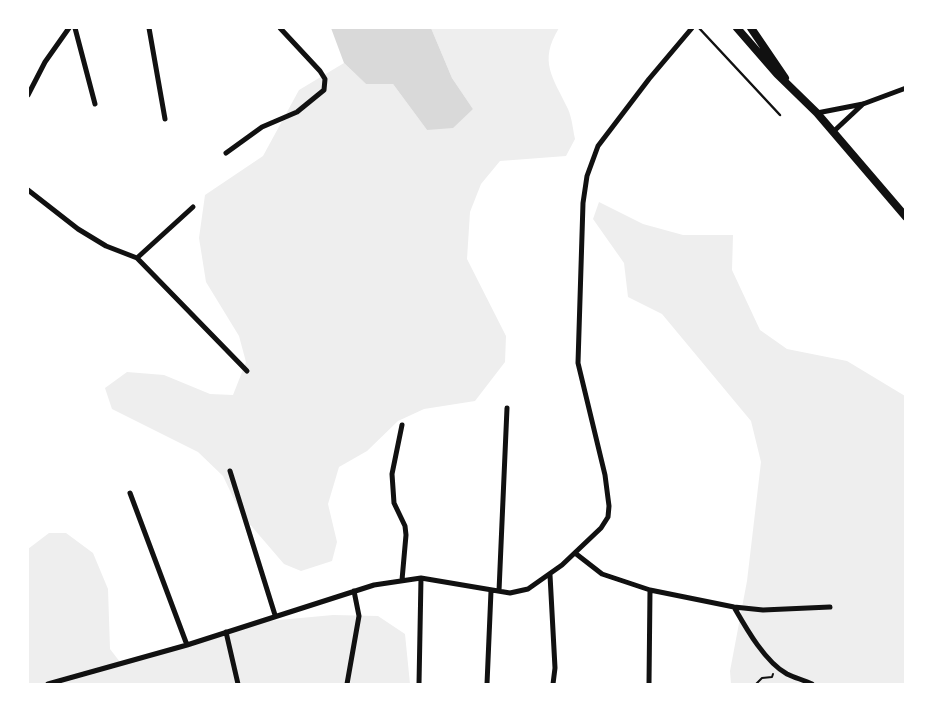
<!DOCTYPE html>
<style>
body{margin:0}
#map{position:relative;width:933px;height:712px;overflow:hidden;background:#fff;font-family:Montserrat,sans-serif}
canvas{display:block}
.frame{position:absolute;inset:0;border:29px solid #fff;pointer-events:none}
</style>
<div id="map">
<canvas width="933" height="712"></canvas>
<div class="frame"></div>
</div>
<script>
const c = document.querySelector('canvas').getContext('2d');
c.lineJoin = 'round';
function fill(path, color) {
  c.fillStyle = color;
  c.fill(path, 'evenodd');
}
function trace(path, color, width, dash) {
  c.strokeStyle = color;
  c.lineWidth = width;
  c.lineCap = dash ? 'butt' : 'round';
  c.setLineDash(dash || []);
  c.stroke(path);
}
const green = new Path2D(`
 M 431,28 L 559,28 C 538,62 553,77 568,109 C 572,118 573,130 575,139 L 566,156 L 500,161 L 481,184 L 470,212 L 467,259 L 506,336 L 505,362 L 475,401 L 424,409 L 398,421 L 367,451 L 339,467 L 328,504 L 337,542 L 332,561 L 301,571 L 284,564 L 241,514 L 223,476 L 198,452 L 112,409 L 105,388 L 127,372 L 164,375 L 210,394 L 233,395 L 246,362 L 239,336 L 206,282 L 199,238 L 205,195 L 263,156 L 299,90 L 344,63 L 366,84 L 393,84 L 427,130 L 473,109 L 452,78 Z
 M 599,202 L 643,224 L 683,235 L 733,235 L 732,270 L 760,330 L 787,349 L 847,361 L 905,396 L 905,684 L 731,684 L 730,671 L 747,581 L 761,462 L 751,421 L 662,314 L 628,297 L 624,263 L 593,219 Z
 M 49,533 L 66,533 L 93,553 L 108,589 L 110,649 L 120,662 L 148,659 L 205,637 L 268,621 L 333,615 L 378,616 L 405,634 L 410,684 L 28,684 L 28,549 Z`);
const water = new Path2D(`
 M 331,28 L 431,28 L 452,78 L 473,109 L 453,128 L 427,130 L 393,84 L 366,84 L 344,63 Z`);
const path = new Path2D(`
 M 756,684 L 762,678 L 772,677 L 773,674`);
const service = new Path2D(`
 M 699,28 L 780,115`);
const minor = new Path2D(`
 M 75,28 L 95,104
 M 149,28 L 165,119
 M 28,95 L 45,62 L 69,28
 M 817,113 L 863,104 L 906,88
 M 833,132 L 863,104
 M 226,153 L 262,127 L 297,112 L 324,90 L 325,79 L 320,71 L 280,28
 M 28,190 L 78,229 L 106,246 L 137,258 L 247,371
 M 137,258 L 193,207
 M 230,471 L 275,615
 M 130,493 L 187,645
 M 575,553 L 602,574 L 650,590 L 734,607 L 763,610 L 830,607
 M 550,575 L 555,668 L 553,684
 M 402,580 L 406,535 L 405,526 L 394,503 L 392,474 L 402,425
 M 499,591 L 507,408
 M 734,607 C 746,628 765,662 787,674 C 795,678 804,680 812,684
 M 226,632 L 238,684
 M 48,684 L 187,645 L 374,585 L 421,578 L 510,593 L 528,589 L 562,565 L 601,528 L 608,517 L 609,506 L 605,475 L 578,363 L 583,203 L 587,176 L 598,146 L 649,79 L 692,28
 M 347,684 L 359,616 L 354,591
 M 419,684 L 421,578
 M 487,684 L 491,591
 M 649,684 L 650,590`);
const primary = new Path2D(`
 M 737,28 L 777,74 L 817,113 L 906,217
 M 751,28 L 785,78`);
fill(green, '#eee');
fill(water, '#d9d9d9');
trace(path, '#111', 2);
trace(service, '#111', 2.5);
trace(minor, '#111', 5);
trace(primary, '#111', 8);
</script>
